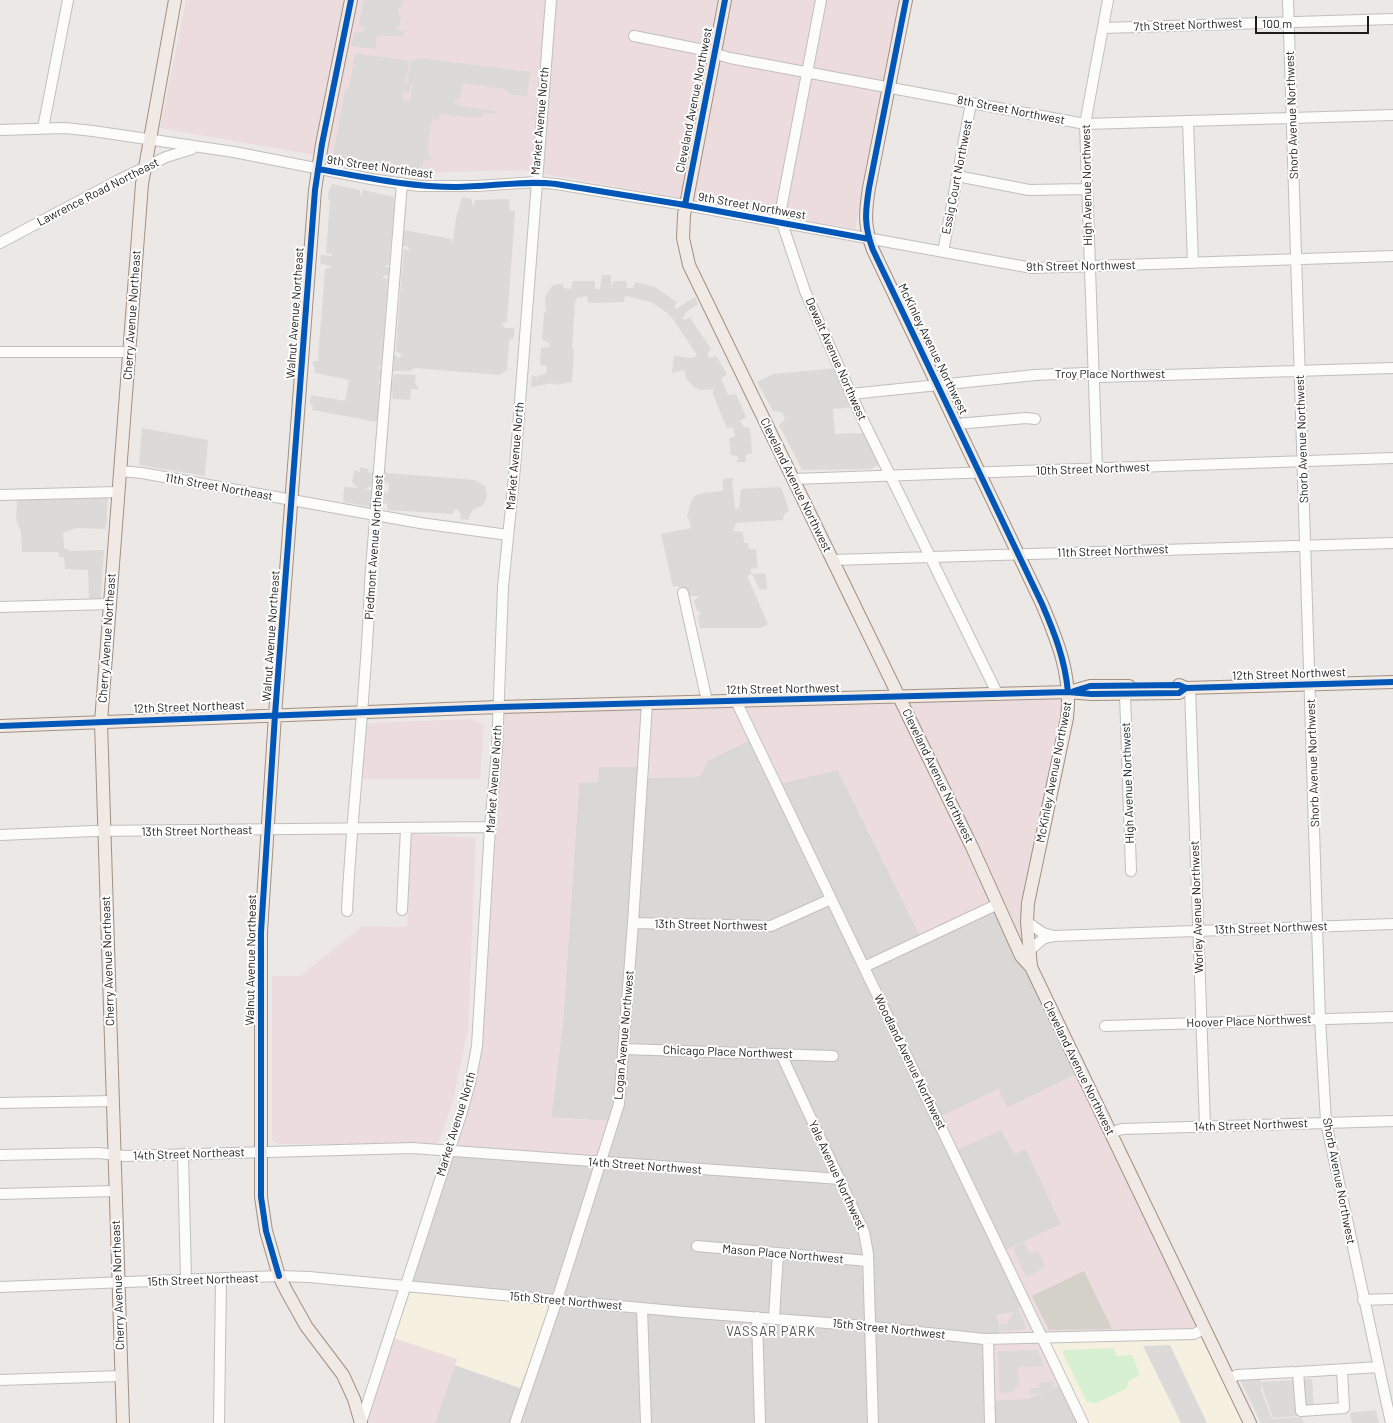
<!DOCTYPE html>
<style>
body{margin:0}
#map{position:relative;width:1393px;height:1423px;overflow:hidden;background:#ebe8e6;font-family:Barlow,sans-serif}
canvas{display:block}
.scale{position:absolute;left:1255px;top:16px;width:114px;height:18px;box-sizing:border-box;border:2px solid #1d1d1d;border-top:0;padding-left:5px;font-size:12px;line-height:14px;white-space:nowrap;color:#1d1d1d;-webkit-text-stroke:3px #fff;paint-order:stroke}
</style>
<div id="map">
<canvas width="1393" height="1423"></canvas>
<div class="scale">100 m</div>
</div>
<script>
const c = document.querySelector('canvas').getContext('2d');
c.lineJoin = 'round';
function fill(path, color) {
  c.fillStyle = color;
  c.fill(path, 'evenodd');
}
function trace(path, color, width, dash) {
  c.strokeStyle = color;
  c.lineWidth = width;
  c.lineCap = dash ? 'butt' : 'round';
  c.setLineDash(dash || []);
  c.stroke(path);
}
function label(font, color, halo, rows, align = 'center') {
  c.font = font + ' Barlow,sans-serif';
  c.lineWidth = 4;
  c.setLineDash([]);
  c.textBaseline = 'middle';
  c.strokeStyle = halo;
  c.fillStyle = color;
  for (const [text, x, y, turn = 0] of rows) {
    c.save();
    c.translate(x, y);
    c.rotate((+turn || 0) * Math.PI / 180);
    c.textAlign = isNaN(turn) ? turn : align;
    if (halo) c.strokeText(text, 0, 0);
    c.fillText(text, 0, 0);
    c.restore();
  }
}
const residential = new Path2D(`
 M 751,739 L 772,785 L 838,770 L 921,938 L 866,963 L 832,894 L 765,923 L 629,920 L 616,1082 L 610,1121 L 551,1118 L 563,1022 L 579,783 L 599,766 L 647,767 L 648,778 L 709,760 Z
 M 831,899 L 864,967 L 998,904 L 1081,1072 L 1007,1108 L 998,1089 L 1001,1129 L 1026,1149 L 1061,1224 L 1027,1304 L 1015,1312 L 997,1315 L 1001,1340 L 1028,1399 L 1064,1384 L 1083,1423 L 646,1423 L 642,1308 L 557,1300 L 615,1118 L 633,923 L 771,926 Z
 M 451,1155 L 597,1165 L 555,1296 L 410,1282 Z
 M 552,1303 L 639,1312 L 643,1423 L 435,1423 L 455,1365 L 520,1388 Z`);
const commercial = new Path2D(`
 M 186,0 L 909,0 L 855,229 L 522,170 L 417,173 L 160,128 Z
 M 1064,698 L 1024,947 L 1020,943 L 1001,900 L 921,938 L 838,770 L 772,786 L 750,739 L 709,760 L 699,777 L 648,778 L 647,767 L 599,767 L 598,782 L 579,783 L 563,1022 L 551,1117 L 610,1121 L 599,1157 L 454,1147 L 476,1071 L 503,710 Z
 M 472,719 L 484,725 L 480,779 L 362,779 L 367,725 L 373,723 Z
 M 411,834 L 476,838 L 468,1029 L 453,1100 L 439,1142 L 437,1144 L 278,1144 L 272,1140 L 272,976 L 300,976 L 363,926 L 407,927 Z
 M 1081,1072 L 1204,1329 L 1064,1384 L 1028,1399 L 990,1401 L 988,1339 L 1001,1340 L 997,1315 L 1015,1312 L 1018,1308 L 1026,1304 L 1001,1252 L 1061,1224 L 1026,1149 L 1014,1154 L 1001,1130 L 953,1152 L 937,1118 L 998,1089 L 1007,1108 Z
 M 394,1338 L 457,1359 L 435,1423 L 365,1423 Z`);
const education = new Path2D(`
 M 411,1291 L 552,1303 L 520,1388 L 455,1365 L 457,1359 L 394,1338 Z
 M 1204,1329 L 1248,1423 L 1083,1423 L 1043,1339 Z`);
const construction = new Path2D(`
 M 1084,1271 L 1112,1329 L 1049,1330 L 1032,1296 Z`);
const park = new Path2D(`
 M 1114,1348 L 1116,1356 L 1132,1355 L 1140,1375 L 1128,1382 L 1126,1389 L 1096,1403 L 1087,1402 L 1063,1354 L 1063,1350 Z`);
const parking = new Path2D(`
 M 364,0 L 403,0 L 402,6 L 398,8 L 398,14 L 401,16 L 399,27 L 395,28 L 397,30 L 405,31 L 404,37 L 377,35 L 375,49 L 351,46 L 355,31 L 361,32 L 364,29 L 364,26 L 361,28 L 359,24 Z
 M 355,53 L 410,61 L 405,83 L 411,84 L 409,93 L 403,92 L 402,100 L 410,101 L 413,83 L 407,82 L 411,61 L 419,58 L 530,72 L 527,96 L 513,95 L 503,88 L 501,89 L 484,86 L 484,84 L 481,86 L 463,83 L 459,100 L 455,99 L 455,103 L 459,103 L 459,106 L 496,111 L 496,114 L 483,113 L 482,117 L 466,117 L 440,114 L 439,120 L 432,119 L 427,151 L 430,152 L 429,156 L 432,159 L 423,161 L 422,175 L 333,157 L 344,95 L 346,88 L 349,88 Z
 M 332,184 L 360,190 L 361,197 L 363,190 L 394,197 L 394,202 L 396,203 L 395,212 L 393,218 L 389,265 L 383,266 L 390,268 L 392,265 L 391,278 L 385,275 L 382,277 L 388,279 L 382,364 L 380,367 L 376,368 L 380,369 L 384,367 L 382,379 L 380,379 L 378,383 L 383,385 L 379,416 L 377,422 L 312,410 L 313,405 L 310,404 L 311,395 L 345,401 L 349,380 L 315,373 L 315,367 L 313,366 L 313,361 L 318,361 L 319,359 L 318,358 L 325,269 L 332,267 L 320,263 L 321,255 L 332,256 L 331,254 L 326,253 L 330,200 L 328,199 L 329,190 Z
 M 462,198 L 471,198 L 473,207 L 475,200 L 509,199 L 510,211 L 515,211 L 507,322 L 501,324 L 505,328 L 514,328 L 514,337 L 509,341 L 507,370 L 500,375 L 415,368 L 410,371 L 393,371 L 394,355 L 399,358 L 402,355 L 396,351 L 400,294 L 404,249 L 410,251 L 407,246 L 401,246 L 402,236 L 405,230 L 451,239 L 452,245 L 456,218 Z
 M 602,275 L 611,275 L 611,286 L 614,281 L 626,281 L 627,288 L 633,288 L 635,282 L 655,287 L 677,302 L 674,307 L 676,309 L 695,297 L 698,304 L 686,312 L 683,318 L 684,320 L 690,318 L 711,349 L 707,354 L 710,358 L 716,356 L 727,374 L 721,379 L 728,395 L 736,394 L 746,417 L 740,421 L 744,427 L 750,428 L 752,453 L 746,455 L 746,462 L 735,462 L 738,460 L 737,456 L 731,455 L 729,439 L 735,436 L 733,427 L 727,428 L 712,392 L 715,389 L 700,390 L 694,387 L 686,378 L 684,370 L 672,373 L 674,356 L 693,358 L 697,355 L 673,319 L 666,312 L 651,302 L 625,296 L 624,302 L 588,303 L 587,296 L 577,298 L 575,303 L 572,348 L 574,351 L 572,382 L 556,385 L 553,383 L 531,387 L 532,375 L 537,377 L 546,373 L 547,367 L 540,364 L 541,348 L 549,347 L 549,342 L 542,340 L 544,313 L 546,312 L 545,297 L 548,292 L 552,286 L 557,284 L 562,284 L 564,288 L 571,289 L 573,281 L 595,281 L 595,289 L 600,289 Z
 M 837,368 L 855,407 L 833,409 L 835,434 L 864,433 L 881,464 L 871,469 L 802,470 L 779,425 L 785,419 L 782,412 L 773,411 L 757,382 L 773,374 Z
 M 394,374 L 416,375 L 415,383 L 419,389 L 411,389 L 410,400 L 392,399 L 393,391 L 390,392 L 391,380 L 393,382 Z
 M 142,428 L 208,440 L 205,476 L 139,465 Z
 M 360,467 L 369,469 L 367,472 L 369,473 L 374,472 L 371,486 L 365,489 L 374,491 L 372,507 L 343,502 L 344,487 L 358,488 L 352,482 L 354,470 L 360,472 Z
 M 384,469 L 387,473 L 475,480 L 485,486 L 487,493 L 486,500 L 483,505 L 473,510 L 470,514 L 469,520 L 460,519 L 461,514 L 457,509 L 455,509 L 453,514 L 388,510 L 387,503 L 383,504 L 383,491 L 387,494 L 389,487 L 388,482 L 383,484 Z
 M 734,478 L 732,482 L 735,509 L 739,508 L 741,489 L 781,487 L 789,511 L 784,514 L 783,520 L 736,523 L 733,531 L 743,532 L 744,543 L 748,543 L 749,549 L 756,549 L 758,568 L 750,569 L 752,574 L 747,576 L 768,624 L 761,628 L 700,628 L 698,616 L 701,612 L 697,611 L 694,601 L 699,596 L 688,596 L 686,592 L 677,586 L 673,587 L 661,534 L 691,528 L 689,519 L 687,517 L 692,499 L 696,495 L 703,493 L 723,491 L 723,479 Z
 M 108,498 L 106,529 L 76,528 L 63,533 L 64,548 L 71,551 L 104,550 L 101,599 L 89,600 L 88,570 L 65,569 L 64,557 L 59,557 L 59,552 L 22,552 L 21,532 L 16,519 L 17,500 Z
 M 766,573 L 767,589 L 760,590 L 752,574 Z
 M 1024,1242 L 1030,1255 L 1038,1251 L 1046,1267 L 1026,1277 L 1013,1248 Z
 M 1018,1308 L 1026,1327 L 1024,1330 L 1001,1331 L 1000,1324 L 1008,1323 L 1007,1321 L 1012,1317 L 1012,1313 L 1015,1312 Z
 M 1170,1345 L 1207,1423 L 1181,1423 L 1143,1346 Z
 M 1037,1350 L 1044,1366 L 1018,1367 L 1019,1386 L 1015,1386 L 1015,1392 L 999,1393 L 998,1351 Z
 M 1261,1379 L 1261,1382 L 1295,1380 L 1298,1416 L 1273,1418 L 1261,1384 L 1261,1390 L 1272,1419 L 1301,1417 L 1304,1423 L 1261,1423 L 1240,1380 Z
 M 1296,1379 L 1312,1379 L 1314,1413 L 1299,1414 Z
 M 1053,1381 L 1055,1387 L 1040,1394 L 1030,1395 L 1030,1388 L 1039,1388 L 1040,1382 Z
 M 1376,1410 L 1379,1423 L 1352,1423 L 1350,1413 Z`);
const minor = new Path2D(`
 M 821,0 L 781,209 L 781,220 L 805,291 L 861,416 L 998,695
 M 1288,0 L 1320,1019 L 1326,1122 L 1391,1423
 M 1103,28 L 1393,19
 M 634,36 L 699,49 L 730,58 L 1085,124 L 1393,115
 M 1188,122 L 1193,263
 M 43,128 L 68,0
 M 0,130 L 65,128 L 93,131 L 234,152 L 371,179 L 419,186 L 476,186 L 536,182 L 556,184 L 685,205 L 1032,268 L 1393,256
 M 957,176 L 1029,190 L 1087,189
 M 0,243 L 117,181 L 166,157 L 192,149
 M 943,252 L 971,103
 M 0,352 L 129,352
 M 851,394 L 1035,375 L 1087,373 L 1100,377 L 1393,368
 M 957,424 L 1026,418 L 1035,419
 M 1097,469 L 1085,124 L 1108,0
 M 120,471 L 142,473 L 420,523 L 508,535
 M 793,479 L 1393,458
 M 0,495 L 118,492
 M 833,560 L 1393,543
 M 683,593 L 707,701
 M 0,607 L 110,604
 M 1190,688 L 1205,1126
 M 1125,694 L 1131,871
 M 736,701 L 1083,1423
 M 0,835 L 94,831 L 490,827
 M 402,910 L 406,829
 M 347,911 C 352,801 367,692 370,582 L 402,183
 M 1027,922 L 1043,933 L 1054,936
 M 633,923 L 771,926 L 831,899
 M 1030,950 L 1044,938 L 1054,936 L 1393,924
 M 864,967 L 998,904
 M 1105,1026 L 1393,1017
 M 624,1049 L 833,1056
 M 781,1054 L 864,1232 L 868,1254 L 873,1423
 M 0,1103 L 113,1101
 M 1110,1133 L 1122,1129 L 1393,1121
 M 183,1154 L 186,1280
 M 0,1155 L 99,1153 L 124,1156 L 412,1148 L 840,1179
 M 0,1194 L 116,1191
 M 697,1246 L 868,1261
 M 0,1287 L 279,1276 L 309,1277 L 684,1312 L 854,1325 L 984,1339 L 1194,1334 L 1204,1329
 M 1363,1300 L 1393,1299
 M 642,1308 L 646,1423
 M 757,1317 L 760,1423
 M 774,1318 L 778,1253
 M 988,1339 L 990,1423
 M 1342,1369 L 1344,1408 L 1301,1411 L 1298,1372 L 1379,1367
 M 1228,1379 L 1237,1375 L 1293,1372
 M 0,1380 L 121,1376
 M 219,1423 L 221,1278
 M 361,1423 L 462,1112 L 470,1083 L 477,1046 L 490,827 L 497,750 L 503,587 L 515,467 L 551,0
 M 515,1423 L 557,1300 L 619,1104 L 633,923 L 647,703`);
const major = new Path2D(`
 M 351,0 L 322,144 L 315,190 L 275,715 L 261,932 L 261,1197 L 266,1231 L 279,1276 L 287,1292 L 306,1326 L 343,1375 L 354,1399 L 361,1423
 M 725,0 L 684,215 L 683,238 L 689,265 L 972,847 L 1021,956 L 1031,967 L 1250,1423
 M 906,0 L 869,188 C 865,213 864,226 873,250 L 1042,604 C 1058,642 1072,676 1067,718 L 1028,903 L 1027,922 L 1031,967
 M 1179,685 L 1186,688 L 1393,682
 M 1076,690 L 1090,686 L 1129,686
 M 0,726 L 499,707 L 1068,692 L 1091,694 L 1179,693 L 1186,688
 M 123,1423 L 101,722 L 142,184 L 175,0`);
const cycleway = new Path2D(`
 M 906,0 L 869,188 C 865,213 864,226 873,250 L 1042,604 C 1055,634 1065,660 1068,692
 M 318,169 C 364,177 409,187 456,187 C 490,187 523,180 556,184 L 685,205 L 869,239
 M 685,205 L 725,0
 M 1074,691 L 1090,686 L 1179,685 L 1186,688 L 1393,682
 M 0,726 L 499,707 L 1068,692 L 1091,694 L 1179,693 L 1186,688
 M 279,1276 L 266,1231 L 261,1197 L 261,932 L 275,715 L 315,190 L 322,144 L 351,0`);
const streetNames = [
 ["7th Street Northwest",1188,25,-2],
 ["Cleveland Avenue Northwest",694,100,-79],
 ["8th Street Northwest",1011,110,11],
 ["Shorb Avenue Northwest",1292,115,-92],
 ["Market Avenue North",540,121,-85],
 ["9th Street Northeast",380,167,8],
 ["Essig Court Northwest",957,177,-79],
 ["High Avenue Northwest",1087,185,-91],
 ["Lawrence Road Northeast",98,192,-27],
 ["9th Street Northwest",752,206,10],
 ["9th Street Northwest",1081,266,-1],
 ["Walnut Avenue Northeast",295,313,-86],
 ["Cherry Avenue Northeast",132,315,-86],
 ["McKinley Avenue Northwest",933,349,64],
 ["Dewalt Avenue Northwest",836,359,66],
 ["Troy Place Northwest",1110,374],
 ["Shorb Avenue Northwest",1302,439,-92],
 ["Market Avenue North",515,456,-85],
 ["10th Street Northwest",1093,469,-2],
 ["Cleveland Avenue Northwest",796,485,64],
 ["11th Street Northeast",219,487,10],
 ["Piedmont Avenue Northeast",374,547,-86],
 ["11th Street Northwest",1113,551,-2],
 ["Walnut Avenue Northeast",271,636,-86],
 ["Cherry Avenue Northeast",107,638,-86],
 ["12th Street Northwest",1289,674,-2],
 ["12th Street Northwest",783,689,-1],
 ["12th Street Northeast",189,707,-2],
 ["Shorb Avenue Northwest",1313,763,-92],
 ["McKinley Avenue Northwest",1054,772,-79],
 ["Cleveland Avenue Northwest",938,776,64],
 ["Market Avenue North",494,779,-86],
 ["High Avenue Northwest",1128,783,-92],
 ["13th Street Northeast",197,831,-1],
 ["Worley Avenue Northwest",1197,907,-92],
 ["13th Street Northwest",711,925,1],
 ["13th Street Northwest",1271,928,-2],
 ["Walnut Avenue Northeast",251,960,-89],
 ["Cherry Avenue Northeast",108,961,-92],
 ["Hoover Place Northwest",1249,1021,-2],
 ["Logan Avenue Northwest",624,1035,-85],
 ["Chicago Place Northwest",728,1052,2],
 ["Woodland Avenue Northwest",910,1062,64],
 ["Cleveland Avenue Northwest",1079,1068,64],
 ["Market Avenue North",456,1124,-73],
 ["14th Street Northwest",1251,1125,-2],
 ["14th Street Northeast",189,1154,-2],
 ["14th Street Northwest",645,1166,4],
 ["Yale Avenue Northwest",837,1175,65],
 ["Shorb Avenue Northwest",1339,1181,79],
 ["Mason Place Northwest",783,1254,5],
 ["15th Street Northeast",203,1280,-2],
 ["Cherry Avenue Northeast",118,1285,-92],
 ["15th Street Northwest",566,1301,5],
 ["15th Street Northwest",889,1329,6]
];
const neighbourhoodNames = [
 ["VASSAR PARK",771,1332]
];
fill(residential, '#dad8d7');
fill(commercial, '#eddcdd');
fill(education, '#f5f0e0');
fill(construction, '#d4d1c8');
fill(park, '#d7f0d1');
fill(parking, '#dbdad9');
trace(minor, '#c1bfbe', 12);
trace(major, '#a19184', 14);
trace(minor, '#fcfcfb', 10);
trace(major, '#f0e9e4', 12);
trace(cycleway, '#0057b8', 6);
label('12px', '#1d1d1d', '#fff', streetNames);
c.letterSpacing = '1px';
label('13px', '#505050', '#fff', neighbourhoodNames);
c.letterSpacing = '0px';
</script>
